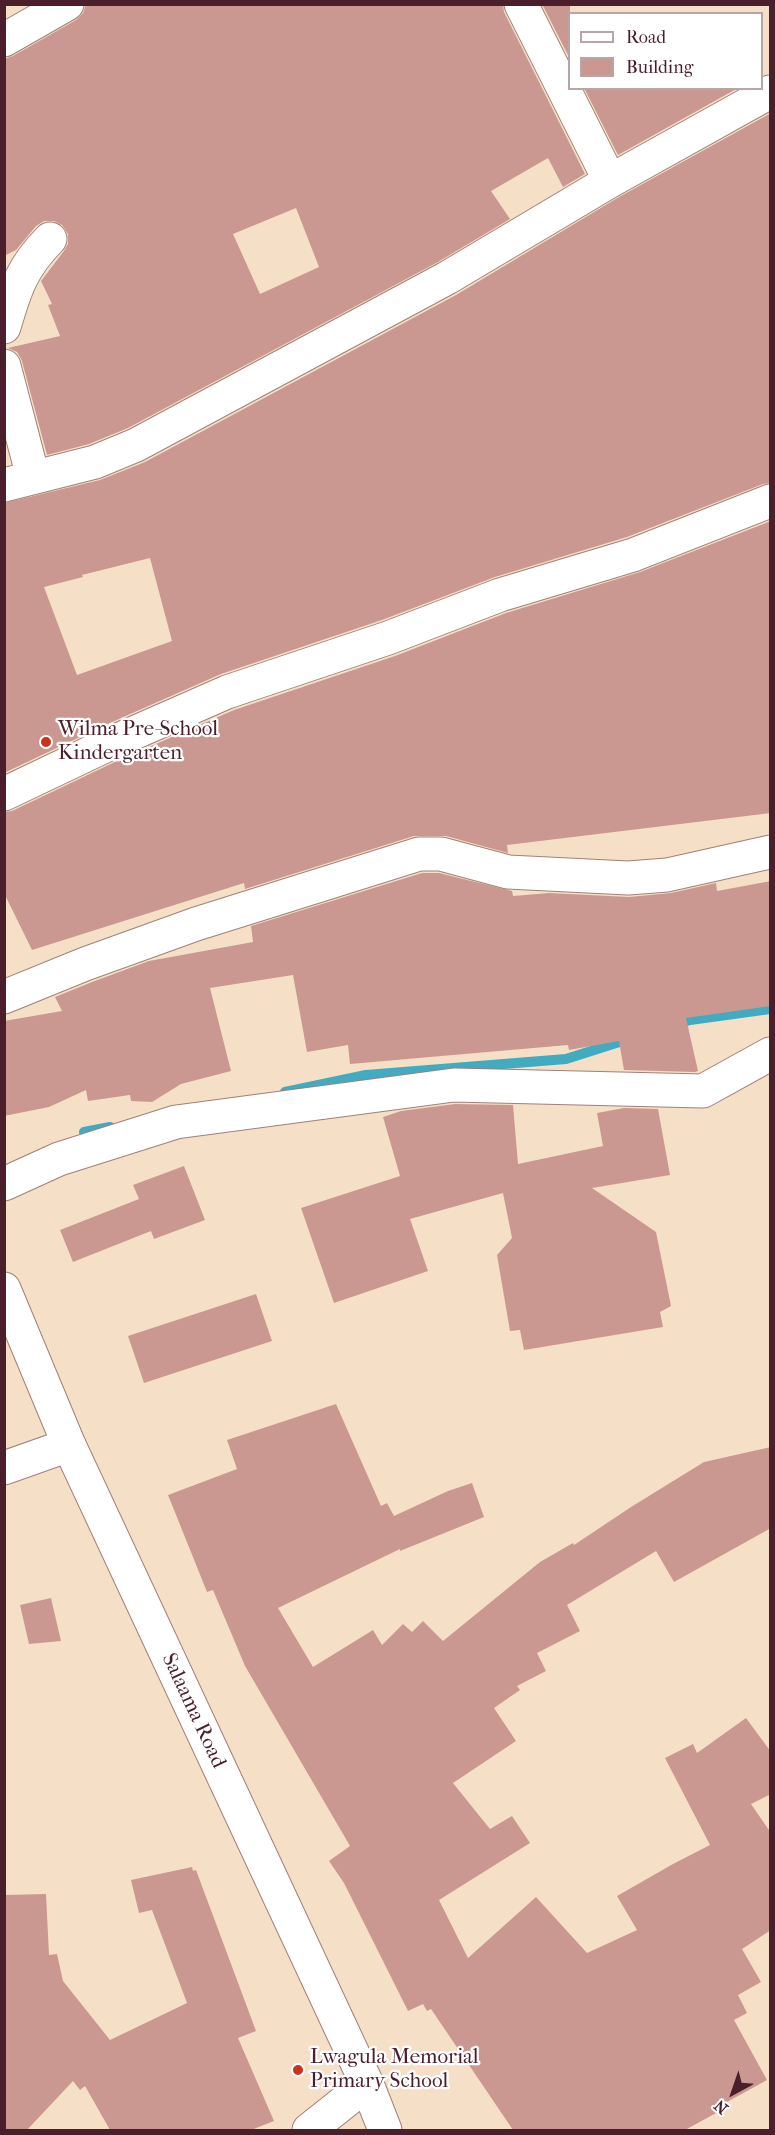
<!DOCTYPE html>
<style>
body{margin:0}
#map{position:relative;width:775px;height:2135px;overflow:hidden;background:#f5e0c7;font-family:"IM FELL French Canon",serif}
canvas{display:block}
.frame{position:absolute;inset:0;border:6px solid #4a1f2b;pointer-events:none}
.legend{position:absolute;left:568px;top:12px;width:195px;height:78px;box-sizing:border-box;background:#fff;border:2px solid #b7a5aa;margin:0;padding:8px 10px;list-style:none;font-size:18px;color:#4a1f2b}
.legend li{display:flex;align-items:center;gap:12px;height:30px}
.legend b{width:30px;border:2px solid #b7a5aa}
.north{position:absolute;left:703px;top:2063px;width:60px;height:60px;-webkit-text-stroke:4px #fff;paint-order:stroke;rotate:220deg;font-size:16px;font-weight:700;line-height:24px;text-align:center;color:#4a1f2b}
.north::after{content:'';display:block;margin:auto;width:21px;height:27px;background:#4a1f2b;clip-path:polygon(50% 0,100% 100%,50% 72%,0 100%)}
</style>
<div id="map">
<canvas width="775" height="2135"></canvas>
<div class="frame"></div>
<ul class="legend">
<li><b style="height:8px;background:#fff"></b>Road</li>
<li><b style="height:16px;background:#cb9891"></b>Building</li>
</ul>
<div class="north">N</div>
</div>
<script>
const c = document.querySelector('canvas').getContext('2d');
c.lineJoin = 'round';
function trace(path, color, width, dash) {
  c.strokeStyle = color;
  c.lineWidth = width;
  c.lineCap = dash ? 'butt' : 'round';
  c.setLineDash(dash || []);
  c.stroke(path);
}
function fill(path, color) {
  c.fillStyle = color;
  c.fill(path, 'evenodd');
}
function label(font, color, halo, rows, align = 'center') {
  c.font = font + ' "IM FELL French Canon",serif';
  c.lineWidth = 4.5;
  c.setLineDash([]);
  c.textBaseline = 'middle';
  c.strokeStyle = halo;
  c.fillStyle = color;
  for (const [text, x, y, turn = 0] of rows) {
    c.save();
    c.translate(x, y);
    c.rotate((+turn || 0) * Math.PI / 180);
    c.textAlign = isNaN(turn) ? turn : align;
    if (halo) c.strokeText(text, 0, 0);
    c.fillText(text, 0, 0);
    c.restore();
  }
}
const stream = new Path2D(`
 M 673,1025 L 690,1020 L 770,1009
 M 285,1092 L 366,1075 L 566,1059 L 632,1038
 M 84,1132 L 110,1127`);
const building = new Path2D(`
 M 86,4 L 503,4 L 504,12 L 585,174 L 563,187 L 548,158 L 491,191 L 510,219 L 438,262 L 128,428 L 89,444 L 47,455 L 22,361 L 17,352 L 8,348 L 60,336 L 48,305 L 52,304 L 41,281 L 64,251 L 68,244 L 68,234 L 62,225 L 54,221 L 44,221 L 36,226 L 16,250 L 4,256 L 4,59 L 13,56 L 76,20 L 83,13 ZM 296,208 L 319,267 L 260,294 L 233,234 Z
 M 542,4 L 570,4 L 570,59 Z
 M 584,88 L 738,88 L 618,155 Z
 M 771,113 L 771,483 L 763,484 L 627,537 L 495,577 L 382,620 L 221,674 L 103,726 L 4,773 L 4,503 L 100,480 L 145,462 L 456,295 L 619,197 ZM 150,558 L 172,641 L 77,675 L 44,587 L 83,577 L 82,575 Z
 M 771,521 L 771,813 L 507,845 L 508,853 L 446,836 L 414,836 L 245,889 L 244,883 L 32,950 L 4,893 L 4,812 L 12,811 L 119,760 L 234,710 L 395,656 L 506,613 L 640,572 Z
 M 422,873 L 439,873 L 512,891 L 513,896 L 549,893 L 629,897 L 671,893 L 716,883 L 717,891 L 771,881 L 771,1006 L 686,1018 L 698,1071 L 695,1072 L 624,1070 L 619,1041 L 569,1050 L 568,1045 L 350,1064 L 348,1045 L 307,1052 L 293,975 L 210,988 L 231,1071 L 181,1084 L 152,1102 L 131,1101 L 130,1095 L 88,1101 L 86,1090 L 49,1107 L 4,1116 L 4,1021 L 62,1011 L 55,997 L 92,982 L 149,961 L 253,942 L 251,926 Z
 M 455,1104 L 513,1105 L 518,1164 L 603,1146 L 597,1113 L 624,1108 L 658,1109 L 670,1175 L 592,1188 L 656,1232 L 671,1306 L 660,1312 L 663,1327 L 524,1350 L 520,1330 L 510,1331 L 497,1255 L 512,1238 L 503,1193 L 410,1219 L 428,1271 L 334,1303 L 301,1208 L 400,1176 L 383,1117 L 401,1111 Z
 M 184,1166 L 205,1220 L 154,1239 L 151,1231 L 73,1262 L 60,1230 L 139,1199 L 133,1185 Z
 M 256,1294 L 272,1341 L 144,1383 L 128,1336 Z
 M 336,1404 L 381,1506 L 387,1503 L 394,1516 L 448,1491 L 472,1483 L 484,1517 L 400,1551 L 400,1549 L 278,1608 L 313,1667 L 373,1630 L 382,1645 L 403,1624 L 412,1632 L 423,1621 L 443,1641 L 540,1562 L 573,1543 L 574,1545 L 631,1507 L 704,1462 L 771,1447 L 771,1528 L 674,1582 L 656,1551 L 567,1605 L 580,1631 L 537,1653 L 546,1671 L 517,1686 L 520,1690 L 494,1708 L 516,1741 L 453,1783 L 490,1829 L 512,1816 L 530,1843 L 439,1900 L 468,1958 L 536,1897 L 587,1953 L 637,1930 L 617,1896 L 673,1864 L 710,1845 L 665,1758 L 693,1744 L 697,1753 L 746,1718 L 771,1752 L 771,1794 L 751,1804 L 771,1833 L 771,1930 L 742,1949 L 761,1982 L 738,1995 L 747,2013 L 734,2020 L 767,2080 L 716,2108 L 718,2112 L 685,2130 L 513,2130 L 431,2009 L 427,2011 L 423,2004 L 408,2011 L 344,1883 L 329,1861 L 350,1846 L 245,1666 L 213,1590 L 207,1592 L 168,1495 L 237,1469 L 227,1440 Z
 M 51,1598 L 61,1641 L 29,1644 L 20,1605 Z
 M 192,1867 L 193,1871 L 196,1870 L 256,2031 L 238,2038 L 274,2121 L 251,2130 L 110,2130 L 85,2086 L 80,2090 L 73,2081 L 27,2130 L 4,2130 L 4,1895 L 46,1894 L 49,1955 L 57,1954 L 63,1981 L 110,2040 L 187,2003 L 152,1910 L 139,1913 L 131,1880 Z`);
const minor = new Path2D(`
 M 521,4 L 610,181
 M 4,40 L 67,4
 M 4,327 C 15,289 22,267 50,239
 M 4,366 L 33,477
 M 4,485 L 95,462 L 136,445 L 447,278 L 610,181 L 770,92
 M 4,794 L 111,743 L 227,692 L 388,638 L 500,595 L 633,555 L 770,501
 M 4,997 L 85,964 L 196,924 L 419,854 L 441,854 L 508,872 L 628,878 L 667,875 L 770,852
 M 4,1184 L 59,1159 L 176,1122 L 454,1085 L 703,1091 L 770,1054
 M 4,1468 L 69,1445`);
const tertiary = new Path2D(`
 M 309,2130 L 367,2084`);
const secondary = new Path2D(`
 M 4,1289 L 69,1445 L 367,2084 L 385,2130`);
const markers = [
 [46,742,6,"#c8321e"],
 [298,2070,6,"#c8321e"]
];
const poiNames = [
 ["Wilma Pre-School",58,730],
 ["Kindergarten",58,754],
 ["Lwagula Memorial",310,2058],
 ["Primary School",310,2082]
];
const streetNames = [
 ["Salaama Road",193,1711,65]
];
trace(stream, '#41abc1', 10);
fill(building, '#cb9891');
trace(minor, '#a08079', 35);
trace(tertiary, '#a08079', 35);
trace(secondary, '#a08079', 35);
trace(minor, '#fff', 33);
trace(tertiary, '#fff', 33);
trace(secondary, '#fff', 33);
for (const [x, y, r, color] of markers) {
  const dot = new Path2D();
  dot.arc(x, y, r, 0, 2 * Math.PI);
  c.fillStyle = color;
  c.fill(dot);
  trace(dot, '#fff', 2);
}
label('21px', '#4a1f2b', '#fff', poiNames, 'left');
label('21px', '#4a1f2b', '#fff', streetNames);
</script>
